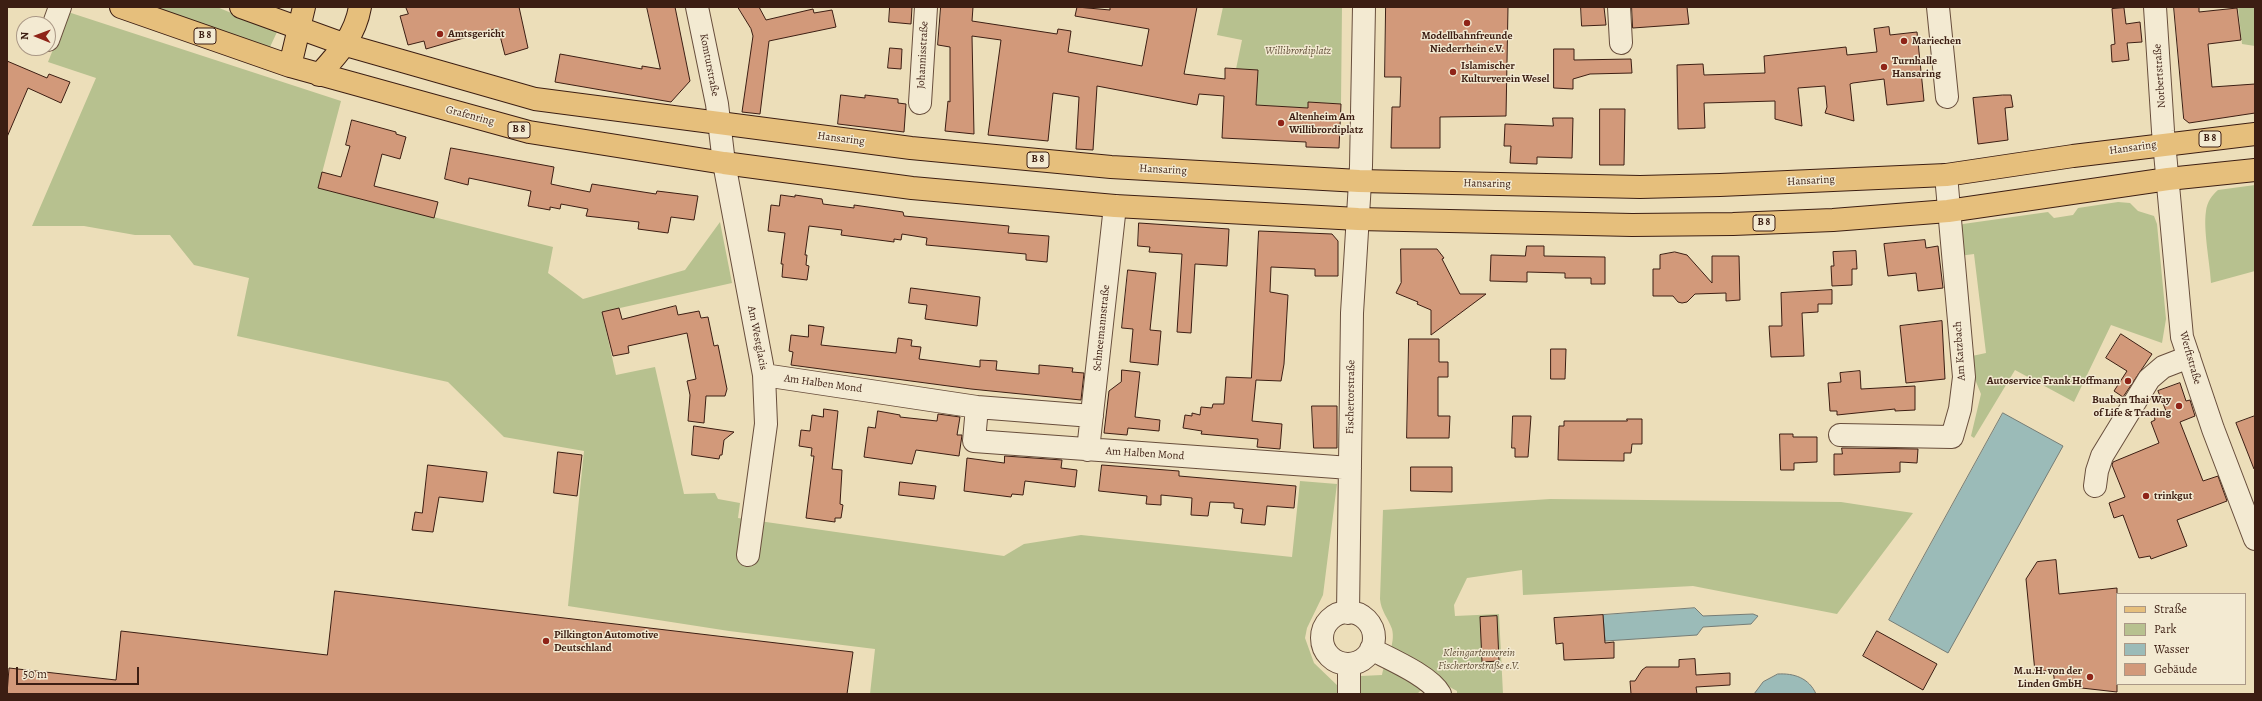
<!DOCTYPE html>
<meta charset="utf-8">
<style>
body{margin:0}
#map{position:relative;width:2262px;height:701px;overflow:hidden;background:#ecdeb9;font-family:Alegreya,serif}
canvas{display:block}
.frame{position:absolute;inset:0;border:8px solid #3c1e13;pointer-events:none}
.legend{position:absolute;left:2116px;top:593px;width:130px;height:92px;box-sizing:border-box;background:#f3ead2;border:1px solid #aa9886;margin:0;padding:5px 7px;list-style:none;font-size:12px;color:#3c1e13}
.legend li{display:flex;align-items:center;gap:8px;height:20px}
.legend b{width:20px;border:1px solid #aa9886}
.north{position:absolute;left:16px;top:16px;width:40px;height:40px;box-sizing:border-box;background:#f3ead2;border:1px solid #aa9886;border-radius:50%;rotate:271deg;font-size:11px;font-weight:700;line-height:16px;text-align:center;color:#3c1e13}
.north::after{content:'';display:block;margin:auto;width:14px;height:18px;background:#8f2418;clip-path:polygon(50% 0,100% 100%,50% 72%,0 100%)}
.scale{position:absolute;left:16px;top:667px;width:123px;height:18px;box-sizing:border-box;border:2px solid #3c1e13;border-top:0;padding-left:5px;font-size:12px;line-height:14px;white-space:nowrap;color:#3c1e13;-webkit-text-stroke:3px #f3ead2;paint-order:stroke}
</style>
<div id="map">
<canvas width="2262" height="701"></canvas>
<div class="frame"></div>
<ul class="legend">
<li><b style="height:5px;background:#e6bf7c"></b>Straße</li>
<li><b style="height:11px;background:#b7c18f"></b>Park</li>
<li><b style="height:11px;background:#9bbbb8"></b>Wasser</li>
<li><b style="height:11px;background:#d2997a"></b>Gebäude</li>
</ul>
<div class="north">N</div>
<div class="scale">50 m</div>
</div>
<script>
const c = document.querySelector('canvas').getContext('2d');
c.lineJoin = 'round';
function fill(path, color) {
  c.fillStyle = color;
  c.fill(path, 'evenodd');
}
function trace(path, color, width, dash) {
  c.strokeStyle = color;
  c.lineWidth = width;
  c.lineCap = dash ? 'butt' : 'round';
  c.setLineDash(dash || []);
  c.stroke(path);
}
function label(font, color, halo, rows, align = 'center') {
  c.font = font + ' Alegreya,serif';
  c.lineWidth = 3;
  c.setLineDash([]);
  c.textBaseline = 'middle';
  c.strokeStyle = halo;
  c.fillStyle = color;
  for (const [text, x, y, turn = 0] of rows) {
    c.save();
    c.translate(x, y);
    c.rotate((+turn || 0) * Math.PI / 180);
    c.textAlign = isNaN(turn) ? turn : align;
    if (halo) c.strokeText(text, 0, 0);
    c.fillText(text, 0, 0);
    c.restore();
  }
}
const green = new Path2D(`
 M 154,7 L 217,7 L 277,32 L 270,47 Z
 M 1223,7 L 1342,7 L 1341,104 L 1308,102 L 1308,108 L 1256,105 L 1258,70 L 1236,69 L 1242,40 L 1217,35 Z
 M 2238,7 L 2255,7 L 2255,46 L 2242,44 Z
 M 68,12 L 341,101 L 318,188 L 553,247 L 548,273 L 583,299 L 685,270 L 720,222 L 732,283 L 602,312 L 616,375 L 655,367 L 684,494 L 715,493 L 718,499 L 740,503 L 738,518 L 1004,556 L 1024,544 L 1081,535 L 1292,557 L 1300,481 L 1337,484 L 1323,595 L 1307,628 L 1305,638 L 1314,663 L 1339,687 L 1339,694 L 870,694 L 875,649 L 729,631 L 568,606 L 584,451 L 504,437 L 448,382 L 237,336 L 249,278 L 194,265 L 170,235 L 135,235 L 84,226 L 32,226 L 96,78 L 48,62 Z
 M 2255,185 L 2255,271 L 2211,283 C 2210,263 2203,230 2206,211 C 2207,202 2212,195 2218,190 Z
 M 2118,202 L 2130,203 L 2138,211 L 2154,216 L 2157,224 L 2166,319 L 2162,343 L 2111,325 L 2074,402 L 2015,370 L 1974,438 L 1971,436 L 1981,394 L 1974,377 L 1972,356 L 1986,353 L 1974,254 L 1959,256 L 1959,227 L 1963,224 L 2048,212 L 2054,218 L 2073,215 L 2078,208 Z
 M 1550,499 L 1841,502 L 1913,513 L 1837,614 L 1693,586 L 1523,595 L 1522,570 L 1467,578 L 1454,605 L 1455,616 L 1499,614 L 1503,694 L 1457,694 L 1457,691 C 1434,679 1437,675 1417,694 L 1355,694 L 1357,680 L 1361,676 L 1382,675 C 1385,660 1396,645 1392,629 C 1388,618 1381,611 1380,599 L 1383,510 Z`);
const water = new Path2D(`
 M 2003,413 L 2063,446 L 1948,653 L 1889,620 Z
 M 1695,608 L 1703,616 L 1753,614 L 1758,616 L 1751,624 L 1703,627 L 1697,635 L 1605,641 L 1603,615 Z
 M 1778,674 C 1794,673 1809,678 1816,694 L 1754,694 L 1763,682 Z`);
const building = new Path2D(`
 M 406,7 L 519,7 L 528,48 L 505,55 L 498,28 L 426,49 L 424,41 L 408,45 L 400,16 L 408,14 Z
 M 647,7 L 675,7 L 690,81 L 671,102 L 555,82 L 560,54 L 642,69 L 642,66 L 660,69 Z
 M 738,7 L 759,7 L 766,20 L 813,9 L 814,13 L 832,10 L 836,27 L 769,41 L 760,114 L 742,112 L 753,36 L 751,29 Z
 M 890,7 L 912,7 L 911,24 L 889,22 Z
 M 941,7 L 973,7 L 972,21 L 1057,34 L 1058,29 L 1071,31 L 1068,52 L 1142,66 L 1149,29 L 1075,16 L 1077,7 L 1110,10 L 1110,7 L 1197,7 L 1184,74 L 1225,79 L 1225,68 L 1258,70 L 1256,105 L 1308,108 L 1308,102 L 1341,104 L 1339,148 L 1306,147 L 1306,142 L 1222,138 L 1224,96 L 1199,94 L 1197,105 L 1097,86 L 1093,150 L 1076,149 L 1079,97 L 1053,93 L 1048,141 L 988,135 L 1001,40 L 972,36 L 974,134 L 945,131 L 948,101 L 950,102 L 950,47 L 938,45 Z
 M 1386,7 L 1508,7 L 1506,116 L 1440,117 L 1440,148 L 1391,148 L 1392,107 L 1400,107 L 1401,77 L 1385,77 Z
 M 1581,7 L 1604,7 L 1606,25 L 1582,26 Z
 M 1632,7 L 1687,7 L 1689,24 L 1633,28 Z
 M 2174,7 L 2199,7 L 2199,12 L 2237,8 L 2241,40 L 2208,44 L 2212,87 L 2255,84 L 2255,113 L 2189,123 L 2184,119 Z
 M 2124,8 L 2126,24 L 2140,22 L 2142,42 L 2127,43 L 2129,60 L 2112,62 L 2111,45 L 2115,44 L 2112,9 Z
 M 1889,27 L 1890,35 L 1917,32 L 1924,101 L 1887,105 L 1884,79 L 1853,83 L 1850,84 L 1854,121 L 1825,113 L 1827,107 L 1825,86 L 1798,88 L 1802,126 L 1775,119 L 1775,101 L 1704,103 L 1705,128 L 1678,129 L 1677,65 L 1703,64 L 1704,75 L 1765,73 L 1764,56 L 1846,47 L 1847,55 L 1877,52 L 1874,29 Z
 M 890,48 L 902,49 L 901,69 L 888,68 Z
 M 1554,49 L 1574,49 L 1574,60 L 1631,59 L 1632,73 L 1590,74 L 1573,79 L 1573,89 L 1554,88 Z
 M 7,61 L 47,78 L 49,74 L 70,82 L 61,103 L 28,88 L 7,137 Z
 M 841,95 L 865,98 L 865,95 L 898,99 L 898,103 L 906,104 L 904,132 L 838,124 Z
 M 2003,95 L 2011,95 L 2013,107 L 2005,108 L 2008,140 L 1978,144 L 1973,98 Z
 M 1600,109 L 1625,109 L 1624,165 L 1600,165 Z
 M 1553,118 L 1573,118 L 1572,158 L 1537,157 L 1537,164 L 1510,163 L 1511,146 L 1504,146 L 1505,124 L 1553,126 Z
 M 352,120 L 396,132 L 396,134 L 406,137 L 400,159 L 382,154 L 374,186 L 438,202 L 434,218 L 318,188 L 322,172 L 341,177 L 350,146 L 346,145 Z
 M 451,148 L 554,167 L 551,184 L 565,187 L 590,192 L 592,184 L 656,194 L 657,191 L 698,196 L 694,220 L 671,217 L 668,233 L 638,229 L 639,222 L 586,216 L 588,209 L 561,204 L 560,209 L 550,207 L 550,210 L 528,206 L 531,191 L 469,178 L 468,185 L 445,179 Z
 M 781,195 L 795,197 L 795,195 L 822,199 L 823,204 L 854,208 L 854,205 L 903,212 L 904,216 L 1009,226 L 1008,233 L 1049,236 L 1047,262 L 1026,260 L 1026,254 L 926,245 L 927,238 L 902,234 L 901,240 L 894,239 L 894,242 L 841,235 L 842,230 L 809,226 L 805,255 L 807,255 L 806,265 L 809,266 L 807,280 L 782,277 L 783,264 L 781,264 L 785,233 L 768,231 L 771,205 L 779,206 Z
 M 1139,223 L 1229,229 L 1227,266 L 1195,264 L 1191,333 L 1177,332 L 1182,254 L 1149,252 L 1150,247 L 1138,246 Z
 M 1259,231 L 1332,234 L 1338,241 L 1338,276 L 1315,276 L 1315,269 L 1271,267 L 1270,292 L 1288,295 L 1284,364 L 1281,381 L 1256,380 L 1252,421 L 1282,424 L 1280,449 L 1257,447 L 1258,439 L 1201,434 L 1202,431 L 1183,428 L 1185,415 L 1192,416 L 1192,413 L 1200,415 L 1201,407 L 1212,408 L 1213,404 L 1224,404 L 1226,377 L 1251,378 Z
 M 1925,240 L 1926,248 L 1938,246 L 1943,288 L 1918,291 L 1916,273 L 1888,276 L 1884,244 Z
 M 1527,246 L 1544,246 L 1544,256 L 1605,257 L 1605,284 L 1591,284 L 1591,278 L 1565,278 L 1565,273 L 1527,272 L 1527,282 L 1490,281 L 1491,255 L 1525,256 Z
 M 1401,249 L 1437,249 L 1444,258 L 1442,259 L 1460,294 L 1486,294 L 1431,335 L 1431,310 L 1417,304 L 1418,302 L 1396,293 L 1401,283 Z
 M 1856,251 L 1857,269 L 1852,269 L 1852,285 L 1832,286 L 1831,266 L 1834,266 L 1833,252 Z
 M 1675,252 L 1687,255 L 1712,283 L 1712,256 L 1739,256 L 1740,300 L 1726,301 L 1726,293 L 1695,294 L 1687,302 L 1682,303 L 1678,302 L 1673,296 L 1653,296 L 1653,269 L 1660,269 L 1660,255 Z
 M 1128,270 L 1156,273 L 1150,330 L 1161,331 L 1158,365 L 1130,362 L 1133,329 L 1122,328 Z
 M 911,288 L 980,297 L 977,326 L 925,319 L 927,305 L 909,303 Z
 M 1832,290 L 1832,304 L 1818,304 L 1818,312 L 1802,313 L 1804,356 L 1771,357 L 1769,326 L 1782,326 L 1781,293 Z
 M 676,306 L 678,315 L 699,311 L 701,318 L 708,317 L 714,346 L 718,345 L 727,389 L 725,396 L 706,396 L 704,423 L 688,421 L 690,395 L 687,381 L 696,379 L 687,333 L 628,346 L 629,353 L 613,356 L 602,312 L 619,308 L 622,319 Z
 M 1942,321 L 1945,379 L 1906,383 L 1900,326 Z
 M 809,325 L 824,327 L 821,345 L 896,353 L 898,338 L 912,340 L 911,346 L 921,347 L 919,359 L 980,367 L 980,360 L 997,361 L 996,370 L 1039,374 L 1039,365 L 1073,368 L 1072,372 L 1084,373 L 1081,400 L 971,389 L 791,365 L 793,352 L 789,351 L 791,335 L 808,337 Z
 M 2121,334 L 2152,354 L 2123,397 L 2114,391 L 2127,371 L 2106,358 Z
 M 1409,339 L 1439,339 L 1439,362 L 1448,362 L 1448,377 L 1438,377 L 1438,416 L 1450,416 L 1449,438 L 1407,438 Z
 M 1551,349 L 1566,349 L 1565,379 L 1551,379 Z
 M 1122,370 L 1140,372 L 1135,417 L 1160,420 L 1159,431 L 1128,428 L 1127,435 L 1104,433 L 1109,391 L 1121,382 Z
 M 1860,371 L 1861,389 L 1915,386 L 1915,410 L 1895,411 L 1895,409 L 1837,415 L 1837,411 L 1830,411 L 1828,383 L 1841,382 L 1840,373 Z
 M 2180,383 L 2186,401 L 2190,400 L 2195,416 L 2180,422 L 2203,481 L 2218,476 L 2227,501 L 2177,520 L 2187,546 L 2151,559 L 2150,556 L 2139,558 L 2123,515 L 2114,518 L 2109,503 L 2125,497 L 2112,465 L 2113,462 L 2159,443 L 2151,422 L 2155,420 L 2154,415 L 2166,411 L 2158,391 Z
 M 1312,406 L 1337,406 L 1337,448 L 1314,448 Z
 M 824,409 L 838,411 L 832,469 L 842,470 L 840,504 L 843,505 L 841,518 L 835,518 L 835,522 L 806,518 L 814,456 L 811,456 L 812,448 L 799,446 L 801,430 L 810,431 L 812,415 L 823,417 Z
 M 878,411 L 900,415 L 900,417 L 937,421 L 938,414 L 960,417 L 957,435 L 962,435 L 959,456 L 916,450 L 912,464 L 864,457 L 868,427 L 875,428 Z
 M 1513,416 L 1531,416 L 1528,457 L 1515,457 L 1515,448 L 1512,448 Z
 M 2255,416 L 2255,469 L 2254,469 L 2236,423 Z
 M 1627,419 L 1642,419 L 1642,444 L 1632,444 L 1631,453 L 1624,453 L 1624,461 L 1558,460 L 1559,426 L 1564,426 L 1564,421 L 1627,421 Z
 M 694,426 L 734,432 L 724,440 L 722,455 L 720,455 L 719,459 L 692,455 Z
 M 1780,434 L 1793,434 L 1793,437 L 1817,437 L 1817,462 L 1794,463 L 1794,470 L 1781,470 Z
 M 1842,448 L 1918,449 L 1917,463 L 1900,462 L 1900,472 L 1834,475 L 1834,454 L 1842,454 Z
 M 558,452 L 582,455 L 577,496 L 554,493 Z
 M 1005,456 L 1062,460 L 1061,468 L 1077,470 L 1075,487 L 1025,481 L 1023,495 L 1012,494 L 1011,497 L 964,491 L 967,458 L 1004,463 Z
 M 428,465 L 487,472 L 483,502 L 439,497 L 433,532 L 412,530 L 415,512 L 422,513 Z
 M 1102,465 L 1179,471 L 1179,476 L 1296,486 L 1294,508 L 1267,506 L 1265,525 L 1241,523 L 1243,509 L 1234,508 L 1234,503 L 1210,502 L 1208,516 L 1191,515 L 1192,498 L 1161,495 L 1161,505 L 1146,504 L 1147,496 L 1099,491 Z
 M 1411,467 L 1452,467 L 1452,492 L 1411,491 Z
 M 900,482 L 936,486 L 934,499 L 899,495 Z
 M 2056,560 L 2059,594 L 2117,588 L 2117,692 L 2055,685 L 2053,670 L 2035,672 L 2026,579 L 2037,562 Z
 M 335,591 L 853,652 L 847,694 L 7,694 L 9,668 L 116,680 L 121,631 L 327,655 Z
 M 1603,615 L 1605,643 L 1614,642 L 1614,658 L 1564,660 L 1563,643 L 1556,644 L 1554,618 Z
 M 1497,616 L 1499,661 L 1482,662 L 1480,617 Z
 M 1877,631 L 1937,664 L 1923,690 L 1863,656 Z
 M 1695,659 L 1696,675 L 1730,673 L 1730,685 L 1696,687 L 1697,694 L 1631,694 L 1630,681 L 1635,681 L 1642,670 L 1646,667 L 1679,667 L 1679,660 Z`);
const minor = new Path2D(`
 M 697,7 L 717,104 L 724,163 L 764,375 L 766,424 L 748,555
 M 1619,7 L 1621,43
 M 1938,7 L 1947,97
 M 2155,7 L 2163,131 L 2182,337 L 2213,429 L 2255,539
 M 48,40 L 60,7
 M 920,103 L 926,7
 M 764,375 L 977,407 L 1092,416
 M 977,407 L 974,441 L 1350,468
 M 1840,435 L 1952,437 L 1960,409 L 1964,377 L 1946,175
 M 1088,450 L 1115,206
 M 2095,486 L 2097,471 L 2102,456 L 2149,379 L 2163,367 L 2189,357
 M1322 638a26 26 0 1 1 52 0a26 26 0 1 1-52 0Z
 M 1348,613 L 1352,313 L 1361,166 L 1364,7
 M 1371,649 C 1390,659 1430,676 1440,694
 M 1349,694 L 1349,664`);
const major = new Path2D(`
 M 121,7 L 290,66 L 529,132 L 724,163 L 912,188 L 1115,206 L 1358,219 L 1632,225 L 1733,224 L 1833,220 L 1948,211 L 2168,179 L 2255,170
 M 241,7 L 346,45 L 535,99 L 911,148 L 1111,167 L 1359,181 L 1640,187 L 1720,185 L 1946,175 L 2073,156 L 2255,134
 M 290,66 L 304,7
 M 319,75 C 338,54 355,36 360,7`);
const markers = [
 [1467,23,4,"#8f2418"],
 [440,34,4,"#8f2418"],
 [1904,41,4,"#8f2418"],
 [1884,67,4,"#8f2418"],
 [1453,72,4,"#8f2418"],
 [1281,123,4,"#8f2418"],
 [2128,381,4,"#8f2418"],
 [2179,406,4,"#8f2418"],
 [2146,496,4,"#8f2418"],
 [546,641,4,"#8f2418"],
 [2090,677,4,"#8f2418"]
];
const shields = [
 [205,36,22],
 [519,130,22],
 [2210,139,22],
 [1038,160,22],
 [1764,223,22]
];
const shieldNames = [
 ["B 8",205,36],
 ["B 8",519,130],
 ["B 8",2210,139],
 ["B 8",1038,160],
 ["B 8",1764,223]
];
const poiNames = [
 ["Amtsgericht",448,34],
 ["Modellbahnfreunde",1467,36,"center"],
 ["Niederrhein e.V.",1467,49,"center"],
 ["Mariechen",1912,41],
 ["Turnhalle",1892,61],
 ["Hansaring",1892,74],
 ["Islamischer",1461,66],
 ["Kulturverein Wesel",1461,79],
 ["Altenheim Am",1289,117],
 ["Willibrordiplatz",1289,130],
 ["Autoservice Frank Hoffmann",2120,381,"right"],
 ["Buaban Thai Way",2171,400,"right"],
 ["of Life & Trading",2171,413,"right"],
 ["trinkgut",2154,496],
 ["Pilkington Automotive",554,635],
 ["Deutschland",554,648],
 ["M.u.H. von der",2082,671,"right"],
 ["Linden GmbH",2082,684,"right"]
];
const parkNames = [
 ["Willibrordiplatz",1298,51],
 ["Kleingartenverein",1479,653],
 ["Fischertorstraße e.V.",1479,666]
];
const streetNames = [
 ["Johannisstraße",923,55,-87],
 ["Komturstraße",709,65,79],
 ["Norbertstraße",2160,76,-94],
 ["Grafenring",470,116,15],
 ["Hansaring",841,139,7],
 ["Hansaring",2133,148,-8],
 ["Hansaring",1163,170,3],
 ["Hansaring",1811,181,-3],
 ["Hansaring",1487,184,1],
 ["Schneemannstraße",1102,328,-84],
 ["Am Westglacis",757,338,79],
 ["Am Katzbach",1960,351,-94],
 ["Werftstraße",2190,358,74],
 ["Am Halben Mond",823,384,8],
 ["Fischertorstraße",1351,397,-89],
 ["Am Halben Mond",1145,454,4]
];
fill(green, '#b7c18f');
fill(water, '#9bbbb8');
trace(water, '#757c76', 1);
fill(building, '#d2997a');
trace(building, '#3c1e13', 1);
trace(minor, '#684e3c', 24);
trace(major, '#3c1e13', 24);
trace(minor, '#f3ead2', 22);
trace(major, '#e6bf7c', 22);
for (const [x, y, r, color] of markers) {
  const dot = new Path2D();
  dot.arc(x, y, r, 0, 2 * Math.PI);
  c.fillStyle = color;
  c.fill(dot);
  trace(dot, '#f3ead2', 1.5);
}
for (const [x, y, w] of shields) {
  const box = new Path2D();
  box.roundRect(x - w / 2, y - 8, w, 16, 3);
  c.fillStyle = '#f3ead2';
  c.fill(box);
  trace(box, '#3c1e13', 1);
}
label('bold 10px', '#3c1e13', null, shieldNames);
label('bold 11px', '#3c1e13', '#f3ead2', poiNames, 'left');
label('italic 11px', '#614f38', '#f3ead2', parkNames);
label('11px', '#3c1e13', '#f3ead2', streetNames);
</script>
